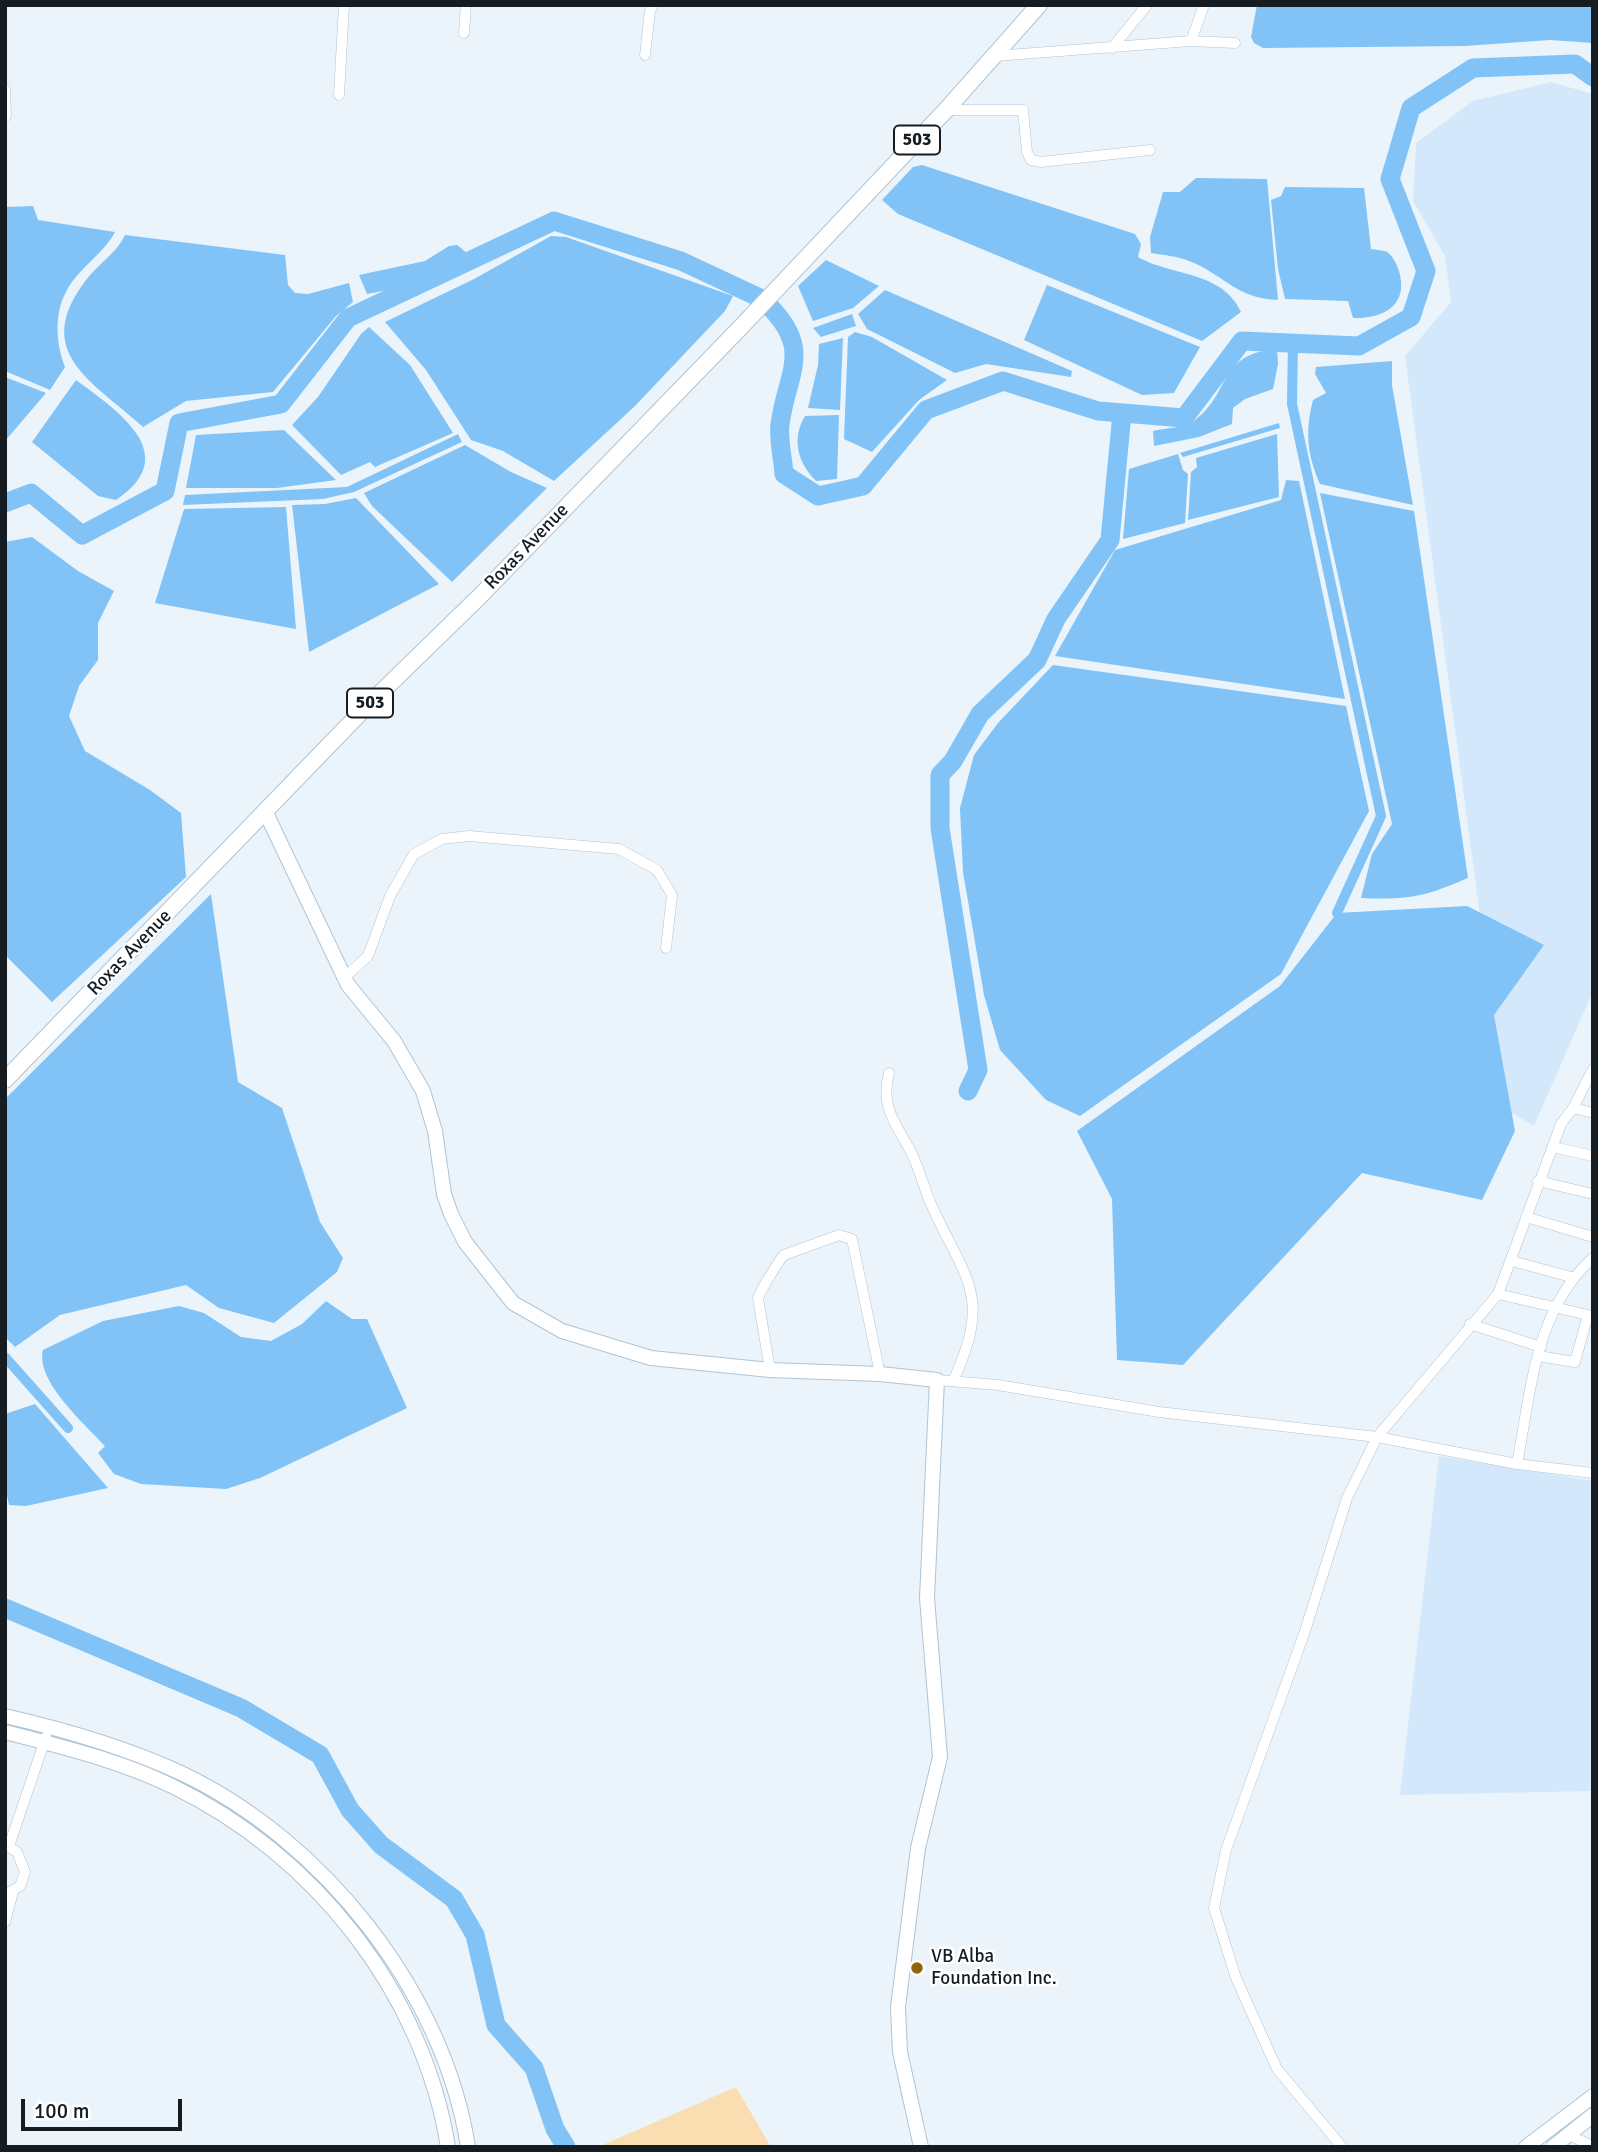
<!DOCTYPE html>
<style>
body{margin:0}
#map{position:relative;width:1598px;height:2152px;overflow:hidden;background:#ebf4fb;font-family:Signika,sans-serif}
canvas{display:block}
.frame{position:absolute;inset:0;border:7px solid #151d23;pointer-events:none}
.scale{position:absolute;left:21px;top:2099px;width:161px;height:32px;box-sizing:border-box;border:4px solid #151d23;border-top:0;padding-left:9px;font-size:21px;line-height:24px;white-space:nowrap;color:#151d23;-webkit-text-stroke:5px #fff;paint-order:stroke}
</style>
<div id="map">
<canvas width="1598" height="2152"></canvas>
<div class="frame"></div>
<div class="scale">100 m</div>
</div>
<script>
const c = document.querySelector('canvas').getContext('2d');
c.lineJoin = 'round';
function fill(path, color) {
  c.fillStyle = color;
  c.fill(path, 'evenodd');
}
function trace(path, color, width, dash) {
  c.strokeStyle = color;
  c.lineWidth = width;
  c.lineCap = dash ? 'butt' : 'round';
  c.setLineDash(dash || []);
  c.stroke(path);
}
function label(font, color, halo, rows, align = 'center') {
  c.font = font + ' Signika,sans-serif';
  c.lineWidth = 5;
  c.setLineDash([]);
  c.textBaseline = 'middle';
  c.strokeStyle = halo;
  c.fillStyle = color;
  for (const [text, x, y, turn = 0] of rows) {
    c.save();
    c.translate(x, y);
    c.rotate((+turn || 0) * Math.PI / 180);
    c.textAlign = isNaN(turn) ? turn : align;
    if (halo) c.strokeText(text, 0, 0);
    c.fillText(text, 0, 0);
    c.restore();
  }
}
const built = new Path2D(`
 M 1551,82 L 1593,94 L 1593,991 L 1534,1126 L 1506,1110 L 1405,356 L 1451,302 L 1445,256 L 1413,201 L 1416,143 L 1473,101 Z
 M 1439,1456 L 1593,1481 L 1593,1791 L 1400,1795 Z`);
const green = new Path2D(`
 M 736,2087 L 771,2147 L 598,2147 Z`);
const water = new Path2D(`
 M 1257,5 L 1593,5 L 1593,43 L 1550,40 L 1465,46 L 1263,48 L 1254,43 L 1251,37 Z
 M 922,165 L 1135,234 L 1141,244 L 1138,257 C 1171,276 1223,271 1241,312 L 1202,341 L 898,214 L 882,200 L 913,167 Z
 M 1196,178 L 1267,179 L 1278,300 C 1237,299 1223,274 1189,261 C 1177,256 1163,255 1151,253 L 1150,237 L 1163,192 L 1180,192 Z
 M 1285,187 L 1364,188 L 1371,249 C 1375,250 1383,250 1387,252 C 1393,256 1397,265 1399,271 C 1409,305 1384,319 1353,318 L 1348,301 L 1285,299 L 1278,269 L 1271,200 L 1281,196 Z
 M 33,206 L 38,220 L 115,232 C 103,255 77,269 66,292 C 54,314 56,344 65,367 L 50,390 L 5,371 L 5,207 Z
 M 125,235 L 285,255 L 288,285 L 295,293 L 308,294 L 349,283 L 353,302 L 336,316 L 273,392 L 186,401 L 143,427 C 94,382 30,353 86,280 C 99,263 116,254 125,235 Z
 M 551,236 L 566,237 L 733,296 L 725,311 L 635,406 L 554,481 L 503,451 L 471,440 L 426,370 L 385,322 L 474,279 Z
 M 457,245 L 467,253 L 393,289 L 367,294 L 359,275 L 425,261 L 449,246 Z
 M 826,260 L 879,286 L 853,308 L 813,321 L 798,286 Z
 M 1047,285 L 1200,347 L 1174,393 L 1142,395 L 1024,340 Z
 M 885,290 L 1072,371 L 1071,377 L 986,364 L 955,373 L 867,329 L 858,314 Z
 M 852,314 L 856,326 L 821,337 L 813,328 Z
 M 369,327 L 410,365 L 453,433 L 375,467 L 370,462 L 341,475 L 292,425 L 318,397 L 361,334 Z
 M 855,332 L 872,337 L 947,380 L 919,400 L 872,452 L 844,439 L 848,337 Z
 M 843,338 L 840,410 L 808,408 L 818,365 L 819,344 Z
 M 1277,349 L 1278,364 L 1273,389 L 1245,399 L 1233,408 L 1232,424 L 1199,437 L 1154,446 L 1153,431 C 1165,428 1186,428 1195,420 C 1232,392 1217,354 1277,349 Z
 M 1392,361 L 1392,385 L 1413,505 L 1320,484 C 1307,454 1305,432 1313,400 L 1326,393 L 1315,374 L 1316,367 Z
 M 5,377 L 46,393 L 5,441 Z
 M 76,380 C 118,411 184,455 116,500 L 98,496 L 32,442 Z
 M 839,415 L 837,479 L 816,481 C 798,463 791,439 805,416 Z
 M 1279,423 L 1280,428 L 1183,457 L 1180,453 Z
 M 284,430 L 336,480 L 277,488 L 186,488 L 196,435 Z
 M 458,434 L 462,442 L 354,492 L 323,499 L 183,505 L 185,495 L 347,487 Z
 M 1277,434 L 1279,497 L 1188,520 L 1191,472 L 1197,467 L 1196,458 Z
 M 465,445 L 511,472 L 547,488 L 452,582 L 372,506 L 364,493 Z
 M 1178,454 L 1183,470 L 1188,474 L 1185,523 L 1123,539 L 1129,469 Z
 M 1286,480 L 1299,481 L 1345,699 L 1055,656 L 1115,550 L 1281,500 Z
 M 1320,493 L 1414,511 L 1468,878 C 1424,897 1408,900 1361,898 L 1372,854 L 1392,824 Z
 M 356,498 L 439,584 L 309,652 L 292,505 L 325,504 Z
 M 286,507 L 296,629 L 155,603 L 184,509 Z
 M 32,537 L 78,571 L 114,591 L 98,623 L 98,660 L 79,686 L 69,716 L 85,751 L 150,790 L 181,813 L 186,877 L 52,1002 L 5,955 L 5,542 Z
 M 1053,665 L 1346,706 L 1369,811 L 1281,974 L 1080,1116 L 1046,1100 L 1000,1050 L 984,995 L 963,872 L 960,808 L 974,755 L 998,723 Z
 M 211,894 L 238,1082 L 282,1108 L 320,1222 L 343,1258 L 337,1272 L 274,1323 L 219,1308 L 186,1285 L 60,1315 L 15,1347 L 5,1337 L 5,1099 Z
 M 1467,906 L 1544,945 L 1494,1015 L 1515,1131 L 1482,1200 L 1362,1173 L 1183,1365 L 1117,1360 L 1112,1199 L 1077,1131 L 1280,986 L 1337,913 Z
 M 326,1301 L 352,1319 L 367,1319 L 407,1408 L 260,1478 L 226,1489 L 141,1484 L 114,1474 L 98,1453 L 105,1446 C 85,1424 35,1381 43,1350 L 103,1321 L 179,1306 L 204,1313 L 241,1337 L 271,1341 L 302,1324 Z
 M 35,1404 L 108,1488 L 26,1506 L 9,1505 L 5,1486 L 5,1414 Z`);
const canal = new Path2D(`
 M 1293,343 L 1292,404 L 1381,816 L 1337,913
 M 5,1357 L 68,1428`);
const river = new Path2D(`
 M 769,306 C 813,350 787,373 780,424 C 778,440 783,458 784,474 L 818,496 L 863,486 L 926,410 L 1003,381 L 1098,411 L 1184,418 L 1242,341 L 1359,346 L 1411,317 L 1426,271 L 1390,179 L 1411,108 L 1473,68 L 1575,64 L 1593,77
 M 5,503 L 31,493 L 82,535 L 165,491 L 179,423 L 281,404 L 348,318 L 554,221 L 681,261 L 758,297
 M 968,1091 L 978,1070 L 940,828 L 940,775 L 953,761 L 980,714 L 1037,660 L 1056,619 L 1110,540 L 1122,413
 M 5,1608 L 241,1708 L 320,1755 L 350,1810 L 381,1845 L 454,1899 L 475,1935 L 496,2025 L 534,2068 L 555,2129 L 566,2147`);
const street = new Path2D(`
 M 464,33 L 466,5
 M 1191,41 L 1204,5
 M 1112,48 L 1147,5
 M 645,55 L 650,11 L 653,5
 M 995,56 L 1191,41 L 1235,43
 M 5,89 L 6,116
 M 339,95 L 344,5
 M 947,110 L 1023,110 L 1027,152 L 1031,160 L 1041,162 L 1150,150
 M 344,978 L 368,956 L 390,896 L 414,854 L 442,839 L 469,836 L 619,849 L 657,870 L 672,895 L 666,948
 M 889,1073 C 880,1107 895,1122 911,1152 C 919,1168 923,1185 930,1202 C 964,1279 994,1294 953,1381
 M 1573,1108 L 1593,1113
 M 1553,1147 L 1593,1156
 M 1538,1181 L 1593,1194
 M 1526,1217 L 1593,1237
 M 1512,1261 L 1571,1277
 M 1498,1294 L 1588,1315 L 1575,1362 L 1538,1356
 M 1470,1324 L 1541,1347
 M 770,1370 L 758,1298 C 759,1293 780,1259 784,1255 L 839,1235 L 852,1239 L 880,1374
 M 937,1380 L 998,1385 L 1159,1412 L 1377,1437 L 1517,1464 L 1593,1473
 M 1517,1464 C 1531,1391 1535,1309 1593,1258
 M 9,1846 L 46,1737
 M 5,1895 L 20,1886 L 25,1872 L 17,1852 L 6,1845
 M 5,1922 L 13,1892
 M 1568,2135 L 1593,2146
 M 1342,2147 L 1277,2069 L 1236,1978 L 1214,1908 L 1226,1850 L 1304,1634 L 1347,1498 L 1377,1437 L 1498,1294 L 1561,1124 L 1573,1108 L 1593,1069`);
const secondary = new Path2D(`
 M 266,813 L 348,985 L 394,1041 L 423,1091 L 435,1131 L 444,1194 L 451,1214 L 465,1242 L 513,1303 L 562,1331 L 651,1358 L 770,1370 L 880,1374 L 937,1380 L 927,1598 L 940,1757 L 918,1848 L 898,2007 L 900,2052 L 921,2147
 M 5,1716 C 66,1730 125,1747 181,1773 C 323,1840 444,1992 468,2147
 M 5,1732 C 62,1747 118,1760 172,1786 C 313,1854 423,1991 448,2147
 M 1526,2147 L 1593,2096
 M 1553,2147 L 1593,2115`);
const primary = new Path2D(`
 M 5,1080 L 366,707 L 479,597 L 739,329 L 946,110 L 1039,5`);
const markers = [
 [917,1968,7,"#8f650c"]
];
const shields = [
 [917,140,46],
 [370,703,46]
];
const shieldNames = [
 ["503",917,140],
 ["503",370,703]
];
const streetNames = [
 ["Roxas Avenue",527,547,-46],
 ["Roxas Avenue",130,953,-46]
];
const poiNames = [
 ["VB Alba",931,1957],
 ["Foundation Inc.",931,1979]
];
fill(built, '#d3e9fb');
fill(green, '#fadeb2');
fill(water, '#81c3f6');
trace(canal, '#81c3f6', 10);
trace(river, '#81c3f6', 19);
trace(street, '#afc4d5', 11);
trace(secondary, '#afc4d5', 16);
trace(primary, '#afc4d5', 18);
trace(street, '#fff', 10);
trace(secondary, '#fff', 14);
trace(primary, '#fff', 16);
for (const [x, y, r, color] of markers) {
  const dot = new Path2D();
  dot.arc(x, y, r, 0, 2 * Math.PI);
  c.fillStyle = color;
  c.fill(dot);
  trace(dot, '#fff', 2.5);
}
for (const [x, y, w] of shields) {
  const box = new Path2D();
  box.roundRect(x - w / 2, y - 14.5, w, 29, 5);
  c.fillStyle = '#fff';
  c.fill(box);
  trace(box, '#151d23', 2);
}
label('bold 18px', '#151d23', null, shieldNames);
label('19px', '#151d23', '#fff', streetNames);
label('19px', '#151d23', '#fff', poiNames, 'left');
</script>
